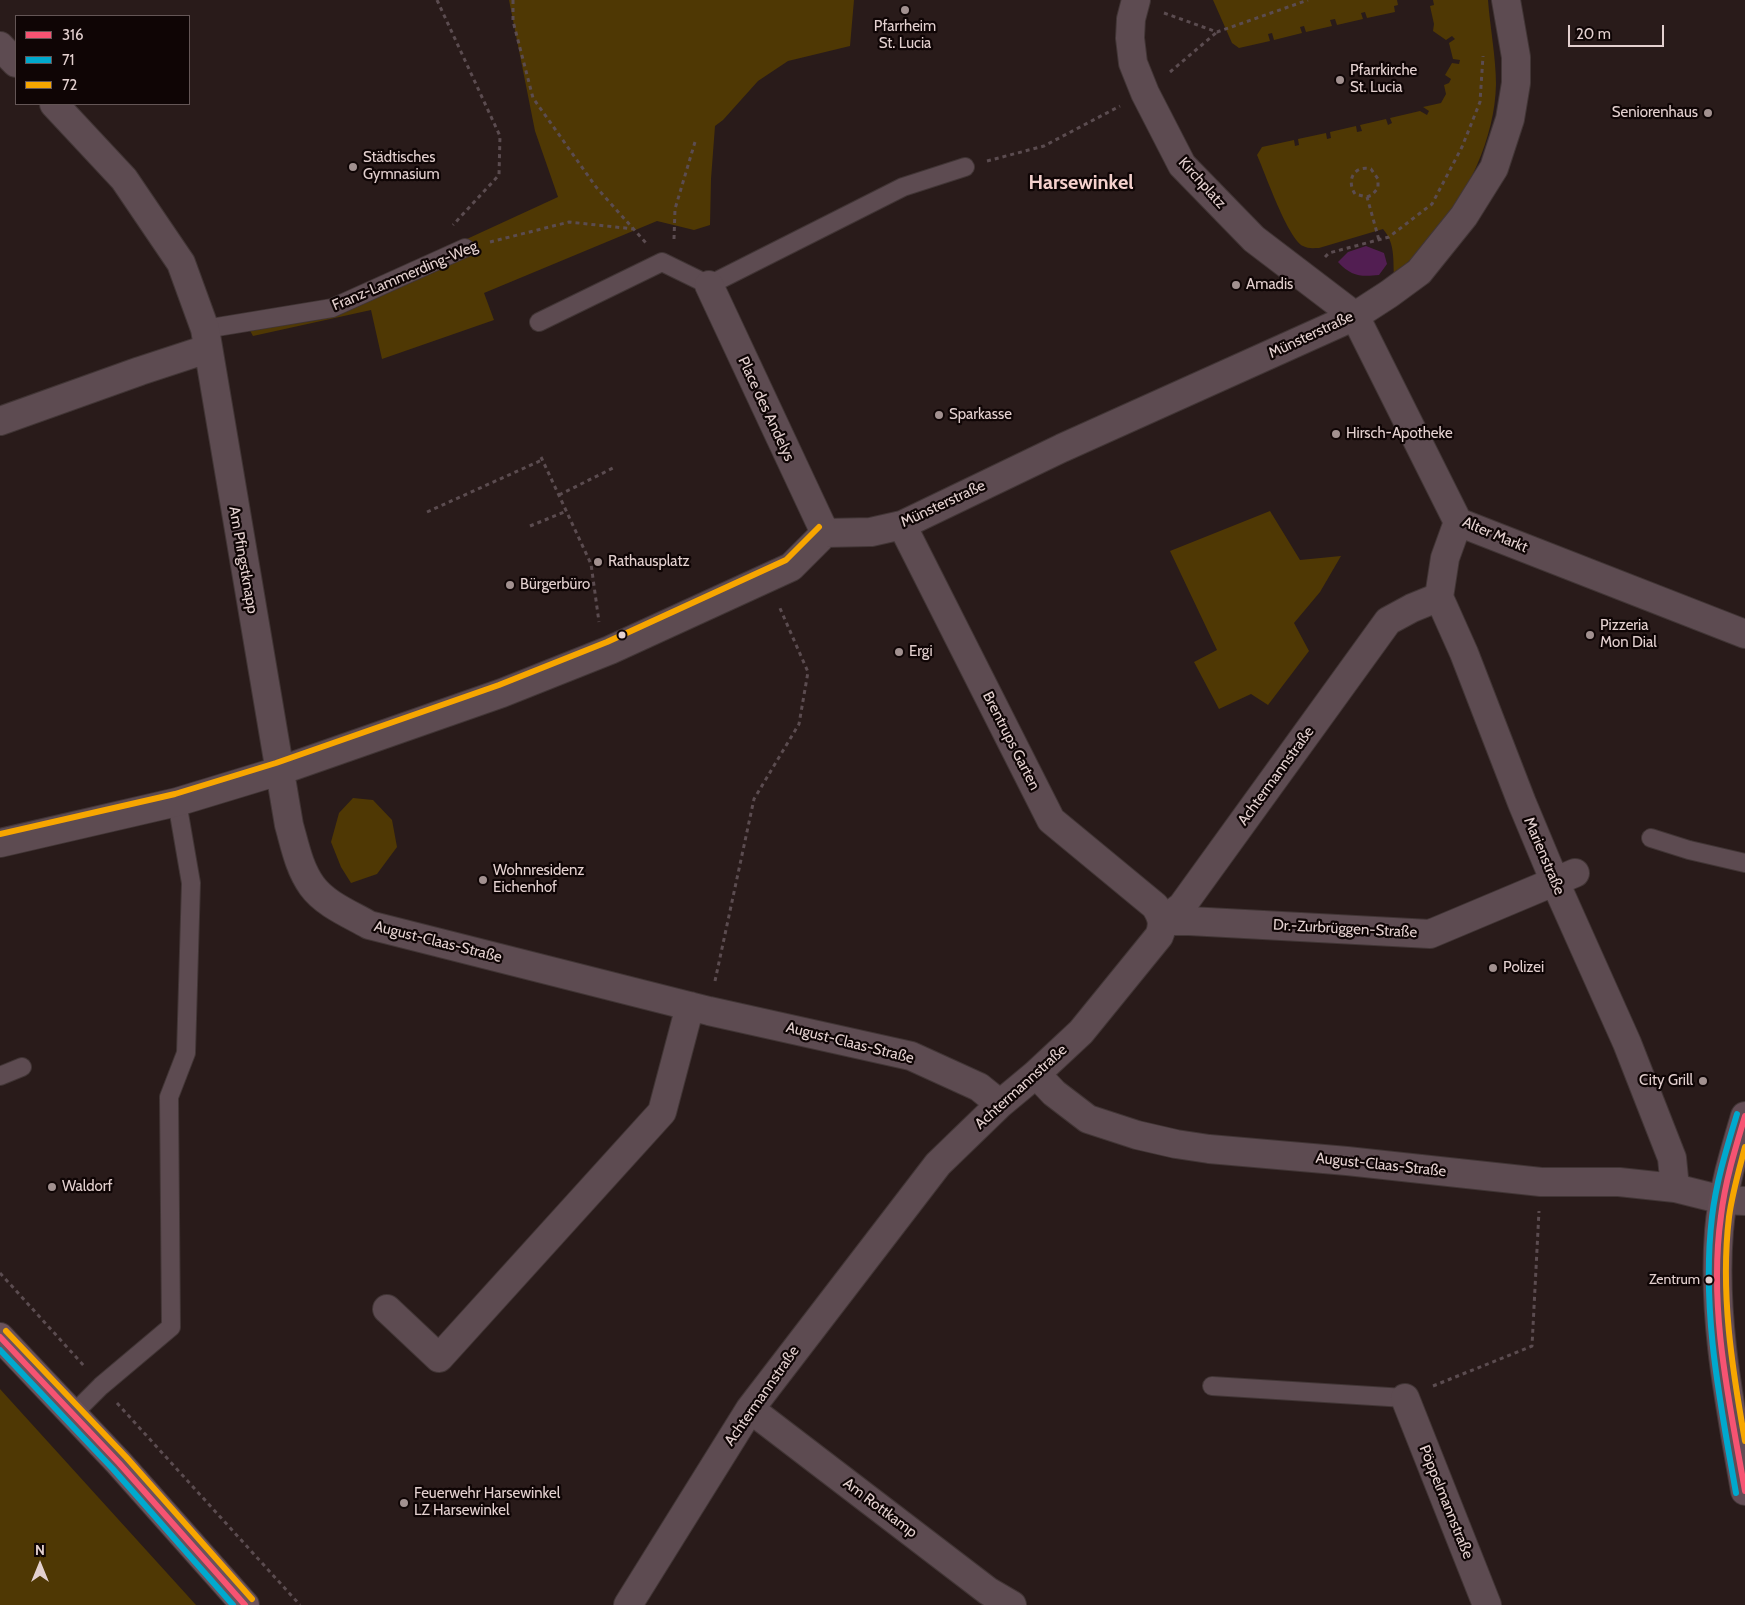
<!DOCTYPE html>
<meta charset="utf-8">
<style>
body{margin:0}
#map{position:relative;width:1745px;height:1605px;overflow:hidden;background:#291b1a;font-family:Cabin,sans-serif}
canvas{display:block}
.legend{position:absolute;left:15px;top:15px;width:175px;height:90px;box-sizing:border-box;background:#0f0505;border:1px solid #645656;margin:0;padding:6px 9px;list-style:none;font-size:15px;color:#e3d0cf}
.legend li{display:flex;align-items:center;gap:10px;height:25px}
.legend b{width:25px;border:1px solid #645656}
.north{position:absolute;left:15px;top:1540px;width:50px;height:50px;-webkit-text-stroke:4px #0f0505;paint-order:stroke;rotate:0deg;font-size:14px;font-weight:700;line-height:20px;text-align:center;color:#e3d0cf}
.north::after{content:'';display:block;margin:auto;width:18px;height:22px;background:#e3d0cf;clip-path:polygon(50% 0,100% 100%,50% 72%,0 100%)}
.scale{position:absolute;left:1568px;top:25px;width:96px;height:22px;box-sizing:border-box;border:2px solid #e3d0cf;border-top:0;padding-left:6px;font-size:15px;line-height:18px;white-space:nowrap;color:#e3d0cf;-webkit-text-stroke:4px #0f0505;paint-order:stroke}
</style>
<div id="map">
<canvas width="1745" height="1605"></canvas>
<ul class="legend">
<li><b style="height:6px;background:#f65372"></b>316</li>
<li><b style="height:6px;background:#00a9ce"></b>71</li>
<li><b style="height:6px;background:#f7a600"></b>72</li>
</ul>
<div class="north">N</div>
<div class="scale">20 m</div>
</div>
<script>
const c = document.querySelector('canvas').getContext('2d');
c.lineJoin = 'round';
function fill(path, color) {
  c.fillStyle = color;
  c.fill(path, 'evenodd');
}
function trace(path, color, width, dash) {
  c.strokeStyle = color;
  c.lineWidth = width;
  c.lineCap = dash ? 'butt' : 'round';
  c.setLineDash(dash || []);
  c.stroke(path);
}
function label(font, color, halo, rows, align = 'center') {
  c.font = font + ' Cabin,sans-serif';
  c.lineWidth = 4.5;
  c.setLineDash([]);
  c.textBaseline = 'middle';
  c.strokeStyle = halo;
  c.fillStyle = color;
  for (const [text, x, y, turn = 0] of rows) {
    c.save();
    c.translate(x, y);
    c.rotate((+turn || 0) * Math.PI / 180);
    c.textAlign = isNaN(turn) ? turn : align;
    if (halo) c.strokeText(text, 0, 0);
    c.fillText(text, 0, 0);
    c.restore();
  }
}
const green = new Path2D(`
 M 509,0 L 854,0 L 850,46 L 788,61 L 758,81 L 723,120 L 715,126 L 711,179 L 710,225 L 694,230 L 657,221 L 484,293 L 494,320 L 382,359 L 371,310 L 253,336 L 243,318 L 330,302 L 558,197 L 535,131 Z
 M 1213,0 L 1397,0 L 1398,5 L 1394,6 L 1395,12 L 1367,18 L 1365,12 L 1361,13 L 1363,19 L 1337,25 L 1335,19 L 1330,20 L 1332,26 L 1306,32 L 1304,26 L 1300,27 L 1302,33 L 1274,40 L 1272,33 L 1268,34 L 1270,41 L 1239,48 L 1232,43 Z
 M 1433,0 L 1488,0 C 1490,27 1496,58 1496,84 C 1495,139 1467,196 1432,237 C 1420,251 1407,263 1394,276 C 1393,258 1395,243 1383,229 L 1319,248 C 1314,248 1308,249 1303,246 C 1288,239 1265,173 1257,155 L 1262,147 L 1294,140 L 1295,146 L 1299,145 L 1298,139 L 1326,133 L 1327,139 L 1331,138 L 1330,132 L 1356,126 L 1357,132 L 1362,131 L 1360,125 L 1386,119 L 1388,125 L 1392,123 L 1390,118 L 1420,111 L 1427,115 L 1429,111 L 1423,107 L 1441,103 L 1446,94 L 1444,85 L 1449,83 L 1451,79 L 1445,75 L 1452,63 L 1459,64 L 1460,60 L 1453,59 L 1449,43 L 1455,39 L 1452,36 L 1446,40 L 1433,31 L 1434,24 L 1430,6 L 1434,5 Z
 M 1270,511 L 1300,560 L 1341,556 L 1320,592 L 1294,623 L 1309,651 L 1268,705 L 1251,694 L 1219,709 L 1194,662 L 1217,650 L 1170,551 Z
 M 353,798 L 373,800 L 392,820 L 397,847 L 377,874 L 351,883 L 341,867 L 331,842 L 339,813 Z
 M 0,1389 L 196,1605 L 0,1605 Z`);
const water = new Path2D(`
 M 1366,246 L 1384,253 L 1387,264 L 1379,275 C 1360,277 1351,276 1338,262 L 1348,252 Z`);
const path = new Path2D(`
 M 437,0 L 500,136 L 499,175 L 453,225
 M 513,0 L 513,21 L 533,98 L 596,187 L 646,243
 M 1164,13 L 1217,32 L 1308,0
 M 1170,72 L 1217,32
 M 987,161 L 1044,146 L 1120,106
 M 1367,197 L 1372,195 L 1378,188 L 1378,179 L 1371,169 C 1354,165 1346,180 1355,194 L 1367,197 L 1379,240
 M 674,239 L 675,209 L 695,142
 M 490,242 L 569,222 L 634,229
 M 1325,257 L 1329,253 L 1389,237 L 1432,204 L 1462,147 L 1480,102 L 1483,56
 M 541,457 L 591,564 L 599,622
 M 559,495 L 613,468
 M 427,512 L 542,460
 M 530,526 L 567,511
 M 715,981 L 754,799 L 799,724 L 808,672 L 779,606
 M 0,1273 L 85,1367
 M 1433,1386 L 1532,1346 L 1539,1211
 M 117,1403 L 300,1605`);
const lane = new Path2D(`
 M 539,322 L 662,262 L 709,285 L 903,187 L 965,167
 M 205,329 L 332,308 L 465,248
 M 1651,838 L 1689,850 L 1745,863
 M 0,1076 L 22,1067
 M 1212,1386 L 1405,1398
 M 73,1414 L 101,1386 L 171,1327 L 169,1097 L 186,1053 L 191,883 L 177,802`);
const street = new Path2D(`
 M 1136,0 L 1131,19 L 1130,38 L 1133,63 L 1145,93 L 1182,165 L 1254,239 L 1355,316 L 1458,522 L 1745,634
 M 0,46 L 16,63
 M 54,104 L 124,179 L 181,263 L 205,329 L 289,825 C 295,846 299,868 312,886 C 325,904 350,914 369,925 L 709,1011 L 911,1056 L 979,1087 L 1000,1104
 M 709,285 L 825,533
 M 0,421 L 140,371 L 207,349
 M 1458,522 L 1445,558 L 1439,597 L 1464,653 L 1522,803 L 1555,882 L 1627,1043 L 1672,1158 L 1675,1188
 M 0,843 L 177,802 L 279,771 L 502,693 L 610,650 L 791,567 L 825,533 L 871,532 L 902,525 L 1062,448 L 1355,316 L 1389,294 L 1419,272 L 1464,216 L 1494,168 L 1510,119 L 1516,83 L 1516,57 L 1506,0
 M 1163,921 L 1182,906 L 1388,621 L 1412,608 L 1439,597
 M 1163,921 L 1189,921 L 1430,934 L 1575,873
 M 1036,1074 L 1054,1093 L 1088,1119 L 1137,1135 L 1176,1144 L 1209,1149 L 1347,1161 L 1541,1182 L 1619,1182 L 1675,1188 L 1723,1200 L 1745,1201
 M 387,1309 L 439,1358 L 662,1112 L 690,1006
 M 1405,1398 L 1487,1605
 M 750,1409 L 988,1591 L 1012,1605
 M 628,1605 L 750,1409 L 938,1164 L 1000,1104 L 1036,1074 L 1081,1032 L 1159,936 C 1164,924 1162,917 1155,906 L 1051,820 L 902,525`);
const secondary = new Path2D(`
 M 1745,1116 C 1734,1153 1722,1192 1719,1231 C 1712,1319 1730,1405 1745,1491`);
const primary = new Path2D(`
 M 0,1337 L 119,1463 L 245,1605`);
const bus1 = new Path2D(`
 M 1745,1116 C 1735,1149 1725,1182 1721,1216 C 1708,1307 1729,1401 1745,1491
 M 0,1337 L 119,1463 L 245,1605`);
const bus2 = new Path2D(`
 M 0,1350 L 113,1469 L 233,1605
 M 1736,1493 C 1720,1402 1701,1309 1712,1217 C 1716,1182 1727,1147 1737,1114`);
const bus3 = new Path2D(`
 M 0,834 L 175,794 L 276,763 L 499,685 L 607,642 L 786,560 L 819,527
 M 1745,1147 C 1739,1170 1732,1194 1729,1217 C 1720,1292 1732,1368 1745,1441
 M 6,1331 L 126,1457 L 252,1599`);
const markers = [
 [905,10,5,"#a29190"],
 [1340,80,5,"#a29190"],
 [1708,113,5,"#a29190"],
 [353,167,5,"#a29190"],
 [1236,285,5,"#a29190"],
 [939,415,5,"#a29190"],
 [1336,434,5,"#a29190"],
 [598,562,5,"#a29190"],
 [510,585,5,"#a29190"],
 [622,635,4.5,"#e3d0cf"],
 [1590,635,5,"#a29190"],
 [899,652,5,"#a29190"],
 [483,880,5,"#a29190"],
 [1493,968,5,"#a29190"],
 [1703,1081,5,"#a29190"],
 [52,1187,5,"#a29190"],
 [1709,1280,4.5,"#e3d0cf"],
 [404,1503,5,"#a29190"]
];
const busNames = [
 ["Zentrum",1700,1280]
];
const poiNames = [
 ["Pfarrheim",905,27,"center"],
 ["St. Lucia",905,44,"center"],
 ["Pfarrkirche",1350,71],
 ["St. Lucia",1350,88],
 ["Seniorenhaus",1698,113,"right"],
 ["Städtisches",363,158],
 ["Gymnasium",363,175],
 ["Amadis",1246,285],
 ["Sparkasse",949,415],
 ["Hirsch-Apotheke",1346,434],
 ["Rathausplatz",608,562],
 ["Bürgerbüro",520,585],
 ["Pizzeria",1600,626],
 ["Mon Dial",1600,643],
 ["Ergi",909,652],
 ["Wohnresidenz",493,871],
 ["Eichenhof",493,888],
 ["Polizei",1503,968],
 ["City Grill",1693,1081,"right"],
 ["Waldorf",62,1187],
 ["Feuerwehr Harsewinkel",414,1494],
 ["LZ Harsewinkel",414,1511]
];
const streetNames = [
 ["Kirchplatz",1202,183,48],
 ["Franz-Lammerding-Weg",405,276,-23],
 ["Münsterstraße",1311,335,-25],
 ["Place des Andelys",766,409,65],
 ["Münsterstraße",943,504,-25],
 ["Alter Markt",1495,535,23],
 ["Am Pfingstknapp",243,560,80],
 ["Brentrups Garten",1011,741,63],
 ["Achtermannstraße",1276,776,-54],
 ["Marienstraße",1544,856,67],
 ["Dr.-Zurbrüggen-Straße",1345,929,3],
 ["August-Claas-Straße",438,942,14],
 ["August-Claas-Straße",850,1043,14],
 ["Achtermannstraße",1021,1087,-42],
 ["August-Claas-Straße",1381,1165,6],
 ["Achtermannstraße",762,1396,-55],
 ["Pöppelmannstraße",1446,1502,68],
 ["Am Rottkamp",880,1508,37]
];
const districtNames = [
 ["Harsewinkel",1081,183]
];
fill(green, '#4f3804');
fill(water, '#521e52');
trace(lane, '#413535', 20);
trace(street, '#413535', 30);
trace(secondary, '#413535', 30);
trace(primary, '#413535', 30);
trace(path, '#5b4c50', 3, [4, 4]);
trace(lane, '#5d4b51', 18);
trace(street, '#5d4b51', 28);
trace(secondary, '#624c54', 28);
trace(primary, '#6a525b', 28);
trace(bus1, '#f65372', 6);
trace(bus2, '#00a9ce', 6);
trace(bus3, '#f7a600', 6);
for (const [x, y, r, color] of markers) {
  const dot = new Path2D();
  dot.arc(x, y, r, 0, 2 * Math.PI);
  c.fillStyle = color;
  c.fill(dot);
  trace(dot, '#0f0505', 2);
}
label('14px', '#e3d0cf', '#0f0505', busNames, 'right');
label('15px', '#e3d0cf', '#0f0505', poiNames, 'left');
label('15px', '#e3d0cf', '#0f0505', streetNames);
label('bold 20px', '#f5d1cd', '#0f0505', districtNames);
</script>
